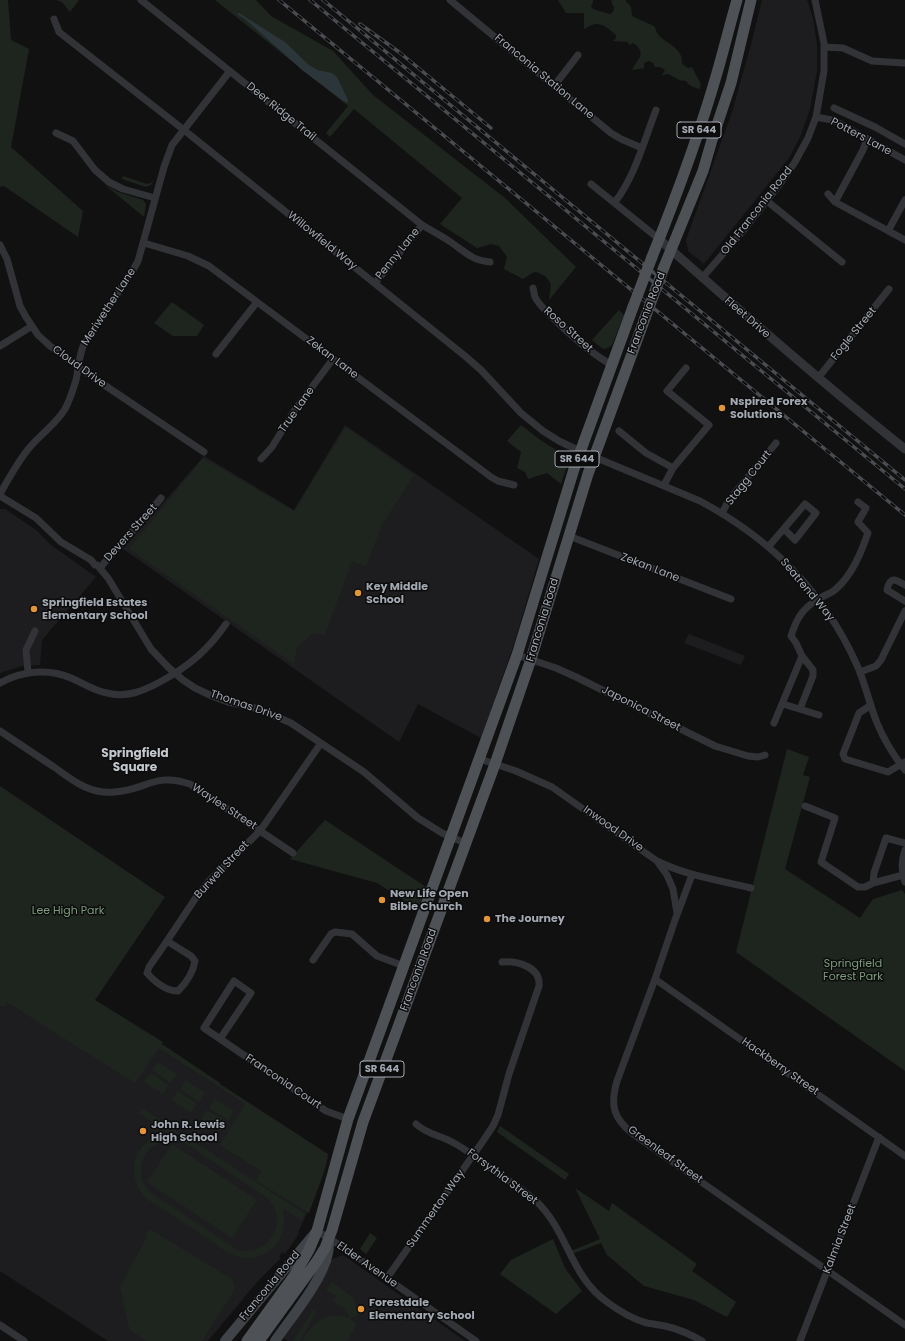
<!DOCTYPE html>
<style>
body{margin:0}
canvas{display:block;background:#111112}
</style>
<canvas width="905" height="1341"></canvas>
<script>
const c = document.querySelector('canvas').getContext('2d');
c.lineJoin = 'round';
function fill(path, color) {
  c.fillStyle = color;
  c.fill(path, 'evenodd');
}
function trace(path, color, width, dash) {
  c.strokeStyle = color;
  c.lineWidth = width;
  c.lineCap = dash ? 'butt' : 'round';
  c.setLineDash(dash || []);
  c.stroke(path);
}
function label(font, color, halo, rows, align = 'center') {
  c.font = font + ' Poppins,sans-serif';
  c.lineWidth = 3;
  c.setLineDash([]);
  c.textBaseline = 'middle';
  c.strokeStyle = halo;
  c.fillStyle = color;
  for (const [text, x, y, turn = 0] of rows) {
    c.save();
    c.translate(x, y);
    c.rotate((+turn || 0) * Math.PI / 180);
    c.textAlign = isNaN(turn) ? turn : align;
    if (halo) c.strokeText(text, 0, 0);
    c.fillText(text, 0, 0);
    c.restore();
  }
}
const built = new Path2D(`
 M 762,0 L 807,0 L 813,18 L 817,45 L 817,71 L 810,109 L 801,135 L 789,158 L 704,264 L 688,251 L 686,240 L 732,112 L 752,41 Z
 M 345,425 L 539,559 L 515,641 L 481,738 L 418,704 L 399,742 L 123,549 L 204,456 L 294,510 Z
 M 0,509 L 5,509 L 20,519 L 36,530 L 51,545 L 96,577 L 42,640 L 40,665 L 22,666 L 0,673 Z
 M 689,634 L 745,656 L 741,665 L 684,643 Z
 M 21,958 L 328,1157 L 323,1176 L 309,1213 L 307,1213 L 298,1232 L 299,1233 L 293,1243 L 285,1254 L 283,1252 L 279,1256 L 281,1258 L 257,1282 L 208,1341 L 108,1341 L 0,1271 L 0,996 Z
 M 343,1255 L 465,1341 L 288,1341 L 283,1338 L 330,1260 Z`);
const green = new Path2D(`
 M 0,0 L 8,0 L 11,40 L 29,49 L 11,147 L 83,211 L 78,237 L 4,186 L 0,187 Z
 M 56,0 L 79,0 L 70,12 L 62,2 Z
 M 215,0 L 256,0 L 271,16 L 333,51 L 373,95 L 505,198 L 576,267 L 549,300 L 551,284 L 545,276 L 536,272 L 532,273 L 523,279 L 504,269 L 507,257 L 499,246 L 491,244 L 477,248 L 440,224 L 462,198 L 354,109 L 330,137 L 326,133 L 348,106 Z
 M 558,0 L 593,0 L 593,2 L 591,6 L 593,9 L 599,11 L 610,14 L 613,12 L 614,8 L 611,1 L 613,0 L 625,0 L 631,7 L 632,16 C 640,20 647,22 655,27 C 657,43 684,44 682,64 L 688,68 L 692,67 C 693,69 694,71 695,73 C 698,80 702,81 700,89 C 695,88 688,85 686,81 C 683,80 681,81 679,80 C 671,76 671,73 662,75 L 665,70 L 660,67 L 655,67 L 653,63 L 649,61 L 644,63 L 644,68 L 632,70 C 637,59 648,53 633,43 L 629,45 L 628,42 L 613,41 L 616,38 L 616,35 C 605,26 598,19 585,29 L 584,28 L 584,13 L 566,13 Z
 M 123,176 L 147,184 L 151,183 L 154,179 L 151,185 L 146,187 L 122,179 Z
 M 104,184 L 118,192 L 143,200 L 146,204 L 144,217 Z
 M 172,302 L 204,325 L 197,336 L 173,336 L 154,323 Z
 M 619,310 L 624,315 L 612,345 L 608,348 L 603,349 L 592,340 Z
 M 521,425 L 539,439 L 564,455 L 567,466 L 561,484 L 547,473 L 528,479 L 525,472 L 517,468 L 521,452 L 507,441 Z
 M 346,427 L 414,475 L 382,525 L 366,567 L 352,561 L 325,635 L 313,633 L 297,647 L 294,664 L 129,549 L 203,458 L 294,511 Z
 M 787,749 L 809,757 L 803,775 L 810,777 L 785,869 L 860,918 L 873,899 L 902,890 L 905,894 L 905,1071 L 736,952 Z
 M 0,786 L 165,897 L 95,1000 L 163,1042 L 162,1044 L 220,1083 L 220,1084 L 328,1154 L 325,1168 L 309,1213 L 256,1181 L 261,1171 L 220,1145 L 245,1104 L 159,1048 L 135,1083 L 63,1038 L 7,1002 L 4,1007 L 0,1006 Z
 M 325,820 L 426,887 L 418,909 L 377,883 L 290,859 Z
 M 158,1062 L 177,1074 L 171,1083 L 152,1070 Z
 M 150,1073 L 169,1085 L 163,1094 L 144,1082 Z
 M 186,1080 L 205,1093 L 199,1102 L 180,1089 Z
 M 178,1091 L 197,1104 L 191,1113 L 172,1100 Z
 M 215,1099 L 234,1111 L 228,1120 L 209,1108 Z
 M 142,1108 L 305,1214 L 301,1220 L 283,1208 C 285,1223 285,1237 273,1248 C 264,1256 251,1260 239,1257 C 227,1254 217,1245 207,1238 C 187,1225 167,1212 147,1199 C 130,1184 129,1155 148,1141 C 155,1136 162,1135 169,1133 L 139,1113 ZM 174,1140 L 188,1145 L 263,1195 C 292,1215 272,1258 238,1250 L 154,1195 C 129,1176 143,1139 174,1140 Z
 M 207,1110 L 226,1122 L 220,1131 L 201,1119 Z
 M 500,1126 L 569,1174 L 565,1180 L 497,1132 Z
 M 172,1144 L 257,1200 L 232,1238 L 147,1182 Z
 M 575,1188 L 609,1211 L 612,1203 L 697,1264 L 692,1271 L 736,1302 L 727,1317 L 694,1300 L 644,1286 L 607,1255 L 601,1243 L 572,1254 L 571,1251 L 600,1239 Z
 M 150,1229 L 232,1279 L 235,1289 L 202,1341 L 146,1341 L 129,1329 L 120,1286 L 147,1237 L 145,1236 Z
 M 370,1233 L 377,1238 L 366,1254 L 360,1249 Z
 M 553,1239 L 565,1268 L 582,1291 L 556,1314 L 500,1274 L 511,1260 Z
 M 332,1282 L 354,1298 L 358,1316 L 349,1318 L 357,1324 L 347,1341 L 304,1341 L 302,1340 C 315,1322 325,1311 349,1318 L 347,1310 L 333,1301 L 336,1296 L 326,1290 Z
 M 314,1309 L 316,1312 L 300,1341 L 293,1341 Z`);
const water = new Path2D(`
 M 239,13 L 285,42 L 310,66 L 318,70 L 332,73 L 337,77 L 348,100 L 348,103 L 342,100 L 302,70 L 245,19 L 237,14 Z`);
const minor = new Path2D(`
 M 141,0 L 422,225 C 432,231 442,236 452,243 C 465,252 473,261 490,262
 M 450,0 L 611,133 L 621,139 L 642,148
 M 54,19 L 59,32 L 184,130 L 465,356 L 481,370 L 521,413 L 543,431 L 559,441 L 580,451 L 700,501 C 769,538 823,590 856,663 C 865,682 869,703 877,723 C 884,740 894,756 905,770
 M 824,47 L 843,48 L 872,61 L 905,63
 M 554,86 L 578,55
 M 834,108 L 875,127 L 905,144
 M 816,117 L 832,120 L 837,122 L 905,160
 M 56,133 L 73,141 L 95,170 L 109,182 L 123,189 L 155,198
 M 591,184 L 659,239
 M 828,194 L 835,202 L 905,240
 M 767,201 L 842,262
 M 615,202 C 635,176 644,141 656,110
 M 835,202 L 863,150 L 867,139
 M 888,231 L 905,200
 M 144,243 L 188,256 L 209,266 L 491,477 L 498,481 L 514,485
 M 0,245 L 7,259 L 20,306 L 26,317 L 38,335 L 50,346 L 88,374 L 204,452
 M 702,278 L 742,232 L 782,181 L 795,162 L 808,138 L 816,117 L 824,71 L 824,43 L 815,0
 M 375,283 L 422,225
 M 533,288 C 534,291 534,294 535,297 C 539,305 547,312 553,318 C 571,336 590,352 611,365
 M 0,346 L 32,326
 M 216,354 L 257,302
 M 818,378 L 889,289
 M 619,431 L 646,453 L 673,468
 M 261,459 L 272,447 L 294,411 L 333,359
 M 664,485 L 673,468 L 709,425 L 667,391 L 686,368
 M 0,494 C 9,478 18,461 30,447 C 41,434 56,424 65,409 C 70,400 73,390 76,380 C 79,367 78,358 84,344 L 133,270 L 138,261 L 164,167 L 172,145 L 230,71
 M 0,496 L 36,518 L 61,542 L 91,560 L 95,565 L 97,565 L 108,578 L 151,649 L 168,667 L 183,680 L 195,688 L 212,696 L 228,702 L 259,709 L 291,723 L 364,772 L 418,818 L 442,833 L 465,843
 M 722,513 L 729,500 L 776,443
 M 569,536 L 731,599
 M 769,546 L 805,504 L 816,513 L 795,540 L 784,529
 M 100,568 C 120,544 142,522 161,498
 M 905,585 C 895,579 890,576 887,590 L 905,601
 M 517,655 L 556,668 L 576,677 L 715,746 L 748,756 L 758,757 L 765,755
 M 28,672 L 26,650 L 35,631
 M 860,672 L 876,666 L 881,660 L 905,611
 M 0,683 C 21,671 48,668 71,678 C 83,683 94,691 107,693 C 127,698 143,691 160,682 C 189,666 207,651 226,624
 M 783,704 L 819,715
 M 871,705 L 859,713 L 843,754 L 845,759 L 888,772 L 905,762
 M 800,709 L 813,676 L 813,670 L 802,656 L 796,643 L 791,636 C 797,617 803,608 820,598 C 825,595 832,593 836,589 C 852,575 861,553 868,533 L 858,522 L 866,508 L 858,502
 M 774,723 L 802,656
 M 0,731 C 18,743 36,755 54,767 C 64,774 74,782 85,787 C 94,791 105,793 115,792 C 146,790 155,772 190,784 L 293,853
 M 480,759 L 516,771 L 552,787 L 657,861 C 687,876 719,880 751,888
 M 805,806 L 835,818 L 821,862 L 858,887 L 865,887 L 873,883 L 874,873 L 886,838 L 905,843
 M 905,850 C 901,861 901,871 905,882
 M 657,861 L 667,875 L 673,889 L 677,913
 M 692,875 L 675,920 L 655,979 L 617,1081 C 610,1105 613,1118 633,1134 L 905,1325
 M 873,883 L 903,875
 M 167,941 L 197,896 L 209,881 L 260,831 L 321,743
 M 167,941 L 191,956 L 195,961 C 193,973 186,983 178,991 C 166,991 155,982 147,973 L 149,967 Z
 M 313,960 L 331,934 L 335,932 L 352,934 L 377,956 L 404,966
 M 655,979 L 905,1156
 M 220,1039 L 251,993 L 234,981 L 204,1028 L 326,1111 L 348,1119
 M 416,1124 C 428,1135 440,1135 454,1143 C 467,1150 479,1160 492,1169 C 506,1179 522,1189 536,1201 C 568,1231 570,1276 607,1302 C 619,1311 632,1319 647,1323 C 653,1324 659,1325 665,1326 C 678,1329 690,1334 702,1341
 M 317,1231 L 341,1246 L 476,1341
 M 387,1278 L 483,1141 L 493,1126 L 498,1115 L 509,1074 L 539,986 C 541,967 518,961 502,962
 M 0,1325 L 24,1341
 M 800,1341 L 879,1137`);
const tertiary = new Path2D(`
 M 659,239 C 740,311 821,382 905,449`);
const secondary = new Path2D(`
 M 225,1341 L 315,1233
 M 275,1341 C 291,1318 323,1280 328,1253 C 329,1249 329,1245 329,1241`);
const primary = new Path2D(`
 M 652,257 C 676,197 699,136 717,73 C 724,49 730,24 737,0
 M 664,267 L 703,171 L 712,140 L 731,83 L 751,0
 M 247,1341 L 294,1276 L 309,1250 L 317,1231 L 348,1119 L 517,655 L 574,469 L 633,307
 M 259,1341 L 317,1261 L 325,1248 L 332,1230 L 363,1122 L 495,764 L 531,659 L 588,474 L 645,318`);
const rail = new Path2D(`
 M 279,0 L 905,515
 M 310,0 L 905,489
 M 323,0 L 905,480
 M 360,24 L 399,52 L 491,128`);
const primaryBridge = new Path2D(`
 M 633,307 L 652,257
 M 645,318 L 664,267`);
const markers = [
 [722,408,4,"#e29539"],
 [358,593,4,"#e29539"],
 [34,609,4,"#e29539"],
 [382,900,4,"#e29539"],
 [487,919,4,"#e29539"],
 [143,1131,4,"#e29539"],
 [361,1309,4,"#e29539"]
];
const shields = [
 [699,130,44],
 [577,459,44],
 [382,1069,44]
];
const shieldNames = [
 ["SR 644",699,130],
 ["SR 644",577,459],
 ["SR 644",382,1069]
];
const streetNames = [
 ["Franconia Station Lane",544,77,40],
 ["Deer Ridge Trail",281,112,39],
 ["Potters Lane",861,137,28],
 ["Old Franconia Road",757,211,-52],
 ["Willowfield Way",322,241,39],
 ["Penny Lane",398,254,-51],
 ["Meriwether Lane",109,307,-57],
 ["Franconia Road",647,313,-69],
 ["Fleet Drive",747,318,41],
 ["Roso Street",568,330,42],
 ["Fogle Street",854,334,-51],
 ["Zekan Lane",332,358,37],
 ["Cloud Drive",79,367,36],
 ["True Lane",297,410,-55],
 ["Stagg Court",749,478,-52],
 ["Devers Street",131,533,-48],
 ["Zekan Lane",650,568,21],
 ["Seatrend Way",807,590,50],
 ["Franconia Road",543,620,-73],
 ["Thomas Drive",246,706,19],
 ["Japonica Street",641,709,27],
 ["Wayles Street",224,807,33],
 ["Inwood Drive",613,829,35],
 ["Burwell Street",222,870,-47],
 ["Franconia Road",419,970,-70],
 ["Hackberry Street",780,1067,35],
 ["Franconia Court",283,1082,34],
 ["Greenleaf Street",665,1155,36],
 ["Forsythia Street",502,1177,37],
 ["Summerton Way",436,1209,-55],
 ["Kalmia Street",840,1239,-69],
 ["Elder Avenue",367,1265,35],
 ["Franconia Road",270,1286,-50]
];
const poiNames = [
 ["Nspired Forex",730,402],
 ["Solutions",730,415],
 ["Key Middle",366,587],
 ["School",366,600],
 ["Springfield Estates",42,603],
 ["Elementary School",42,616],
 ["New Life Open",390,894],
 ["Bible Church",390,907],
 ["The Journey",495,919],
 ["John R. Lewis",151,1125],
 ["High School",151,1138],
 ["Forestdale",369,1303],
 ["Elementary School",369,1316]
];
const parkNames = [
 ["Lee High Park",68,911],
 ["Springfield",853,964],
 ["Forest Park",853,977]
];
const neighbourhoodNames = [
 ["Springfield",135,754],
 ["Square",135,768]
];
fill(built, '#1d1d1f');
fill(green, '#1e241e');
fill(water, '#2b353a');
trace(minor, '#323337', 7);
trace(tertiary, '#323337', 9);
trace(secondary, '#404347', 10);
trace(primary, '#4e5156', 11);
trace(rail, '#494c50', 3.5);
trace(rail, '#0c0c0d', 2, [6]);
trace(primaryBridge, '#4e5156', 11);
for (const [x, y, r, color] of markers) {
  const dot = new Path2D();
  dot.arc(x, y, r, 0, 2 * Math.PI);
  c.fillStyle = color;
  c.fill(dot);
  trace(dot, '#0c0c0d', 1.5);
}
for (const [x, y, w] of shields) {
  const box = new Path2D();
  box.roundRect(x - w / 2, y - 8, w, 16, 3);
  c.fillStyle = '#0c0c0d';
  c.fill(box);
  trace(box, '#a3a9b2', 1);
}
label('bold 10px', '#a3a9b2', null, shieldNames);
label('11px', '#a3a9b2', '#0c0c0d', streetNames);
label('bold 11px', '#a3a9b2', '#0c0c0d', poiNames, 'left');
label('11px', '#7d9c7c', '#0c0c0d', parkNames);
label('bold 12px', '#c4c8ce', '#0c0c0d', neighbourhoodNames);
</script>
